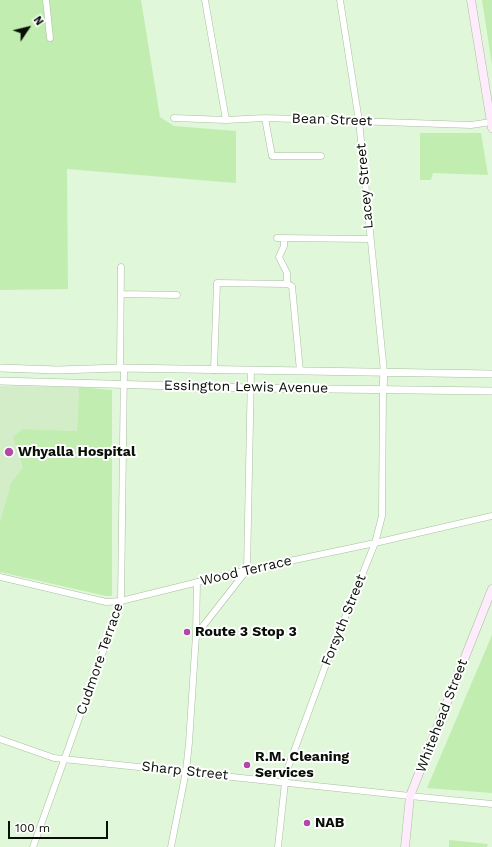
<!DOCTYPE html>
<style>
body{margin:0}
#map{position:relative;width:492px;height:847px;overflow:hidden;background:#e1f7d9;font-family:"Work Sans",sans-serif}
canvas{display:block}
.north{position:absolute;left:8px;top:8px;width:40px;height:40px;-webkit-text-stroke:3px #fff;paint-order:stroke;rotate:55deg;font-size:11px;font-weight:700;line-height:16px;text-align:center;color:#080f06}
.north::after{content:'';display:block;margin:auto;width:14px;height:18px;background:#080f06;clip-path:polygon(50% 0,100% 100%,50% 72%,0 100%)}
.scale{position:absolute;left:8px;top:821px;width:100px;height:18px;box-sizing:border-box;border:2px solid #080f06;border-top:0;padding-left:5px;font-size:12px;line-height:14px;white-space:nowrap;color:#080f06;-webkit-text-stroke:3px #fff;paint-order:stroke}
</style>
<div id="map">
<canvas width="492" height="847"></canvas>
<div class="north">N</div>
<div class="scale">100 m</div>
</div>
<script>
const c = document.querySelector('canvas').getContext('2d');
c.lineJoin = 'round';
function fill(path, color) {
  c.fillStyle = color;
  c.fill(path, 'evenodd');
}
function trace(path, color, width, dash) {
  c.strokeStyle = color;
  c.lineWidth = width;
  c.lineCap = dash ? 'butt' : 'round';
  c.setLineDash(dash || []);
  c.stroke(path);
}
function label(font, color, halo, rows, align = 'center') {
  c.font = font + ' "Work Sans",sans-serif';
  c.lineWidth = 4;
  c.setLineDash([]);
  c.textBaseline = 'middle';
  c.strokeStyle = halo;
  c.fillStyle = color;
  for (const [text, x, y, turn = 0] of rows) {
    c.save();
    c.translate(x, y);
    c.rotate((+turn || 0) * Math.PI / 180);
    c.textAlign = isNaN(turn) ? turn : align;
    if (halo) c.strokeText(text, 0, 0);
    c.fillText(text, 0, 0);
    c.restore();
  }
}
const built = new Path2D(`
 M 0,386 L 79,387 L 77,431 L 23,429 L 23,467 L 11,483 L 0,521 L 0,528 Z`);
const green = new Path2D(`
 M 0,0 L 141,0 L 160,117 L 174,126 L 236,131 L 236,183 L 67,169 L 68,289 L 0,290 Z
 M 482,0 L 492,0 L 492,65 Z
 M 420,133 L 481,133 L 488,175 L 433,173 L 431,180 L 420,180 Z
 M 79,387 L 112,390 L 112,596 L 106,596 L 0,572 L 0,521 L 11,483 L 23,467 L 13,437 L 23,429 L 77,431 Z
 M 492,635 L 492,793 L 427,788 Z
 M 449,840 L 488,844 L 487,847 L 449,847 Z`);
const minor = new Path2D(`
 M 46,0 L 50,38
 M 205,0 L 226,120
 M 340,0 L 359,121 L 384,372
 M 174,118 L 226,120 L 265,118 L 471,125 L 491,122
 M 265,118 L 272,156 L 321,156
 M 277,238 L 370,239
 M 284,238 L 284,246 L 279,257 L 287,273 L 287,284
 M 121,294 L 177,295
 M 120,368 L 121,267
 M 214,370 L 217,283 L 287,284 L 292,286 L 300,371
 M 0,577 L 106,602 L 121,601 L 247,570 L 375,543 L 492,516
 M 196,635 L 247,570 L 251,370
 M 0,739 L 54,758 L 410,796 L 492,804
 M 33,847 L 121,601 L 124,368
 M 171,847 L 186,771 L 189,743 L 196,635 L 197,582
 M 278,847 L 286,773 L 325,667 L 375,543 L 382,516 L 383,389`);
const tertiary = new Path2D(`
 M 0,368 L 58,370 L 120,368 L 492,374
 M 0,381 L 251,388 L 492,391
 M 383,389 L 384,372`);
const secondary = new Path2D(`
 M 471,0 L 492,128
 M 405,847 L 410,796 L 492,589`);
const markers = [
 [9,452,5,"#b348a9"],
 [187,632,4,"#b348a9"],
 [247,765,4,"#b348a9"],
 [307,823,4,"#b348a9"]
];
const streetNames = [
 ["Bean Street",332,120,2],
 ["Lacey Street",365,186,-95],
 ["Essington Lewis Avenue",246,387,1],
 ["Wood Terrace",246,571,-13],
 ["Forsyth Street",344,620,-68],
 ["Cudmore Terrace",100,659,-71],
 ["Whitehead Street",442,716,-69],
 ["Sharp Street",185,771,6]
];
const poiNames = [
 ["Whyalla Hospital",18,452],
 ["Route 3 Stop 3",195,632],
 ["R.M. Cleaning",255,757],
 ["Services",255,773],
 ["NAB",315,823]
];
fill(built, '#d3edc9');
fill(green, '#c1edb0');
trace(minor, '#a9bea1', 7);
trace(tertiary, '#a9bea1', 8);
trace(secondary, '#a9bea1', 9);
trace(minor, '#fff', 6);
trace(tertiary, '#fff', 7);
trace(secondary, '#feecfc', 8);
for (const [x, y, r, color] of markers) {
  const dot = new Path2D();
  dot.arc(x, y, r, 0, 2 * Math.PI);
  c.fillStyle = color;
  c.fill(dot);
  trace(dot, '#fff', 1.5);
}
label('14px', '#080f06', '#fff', streetNames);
label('bold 14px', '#080f06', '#fff', poiNames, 'left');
</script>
